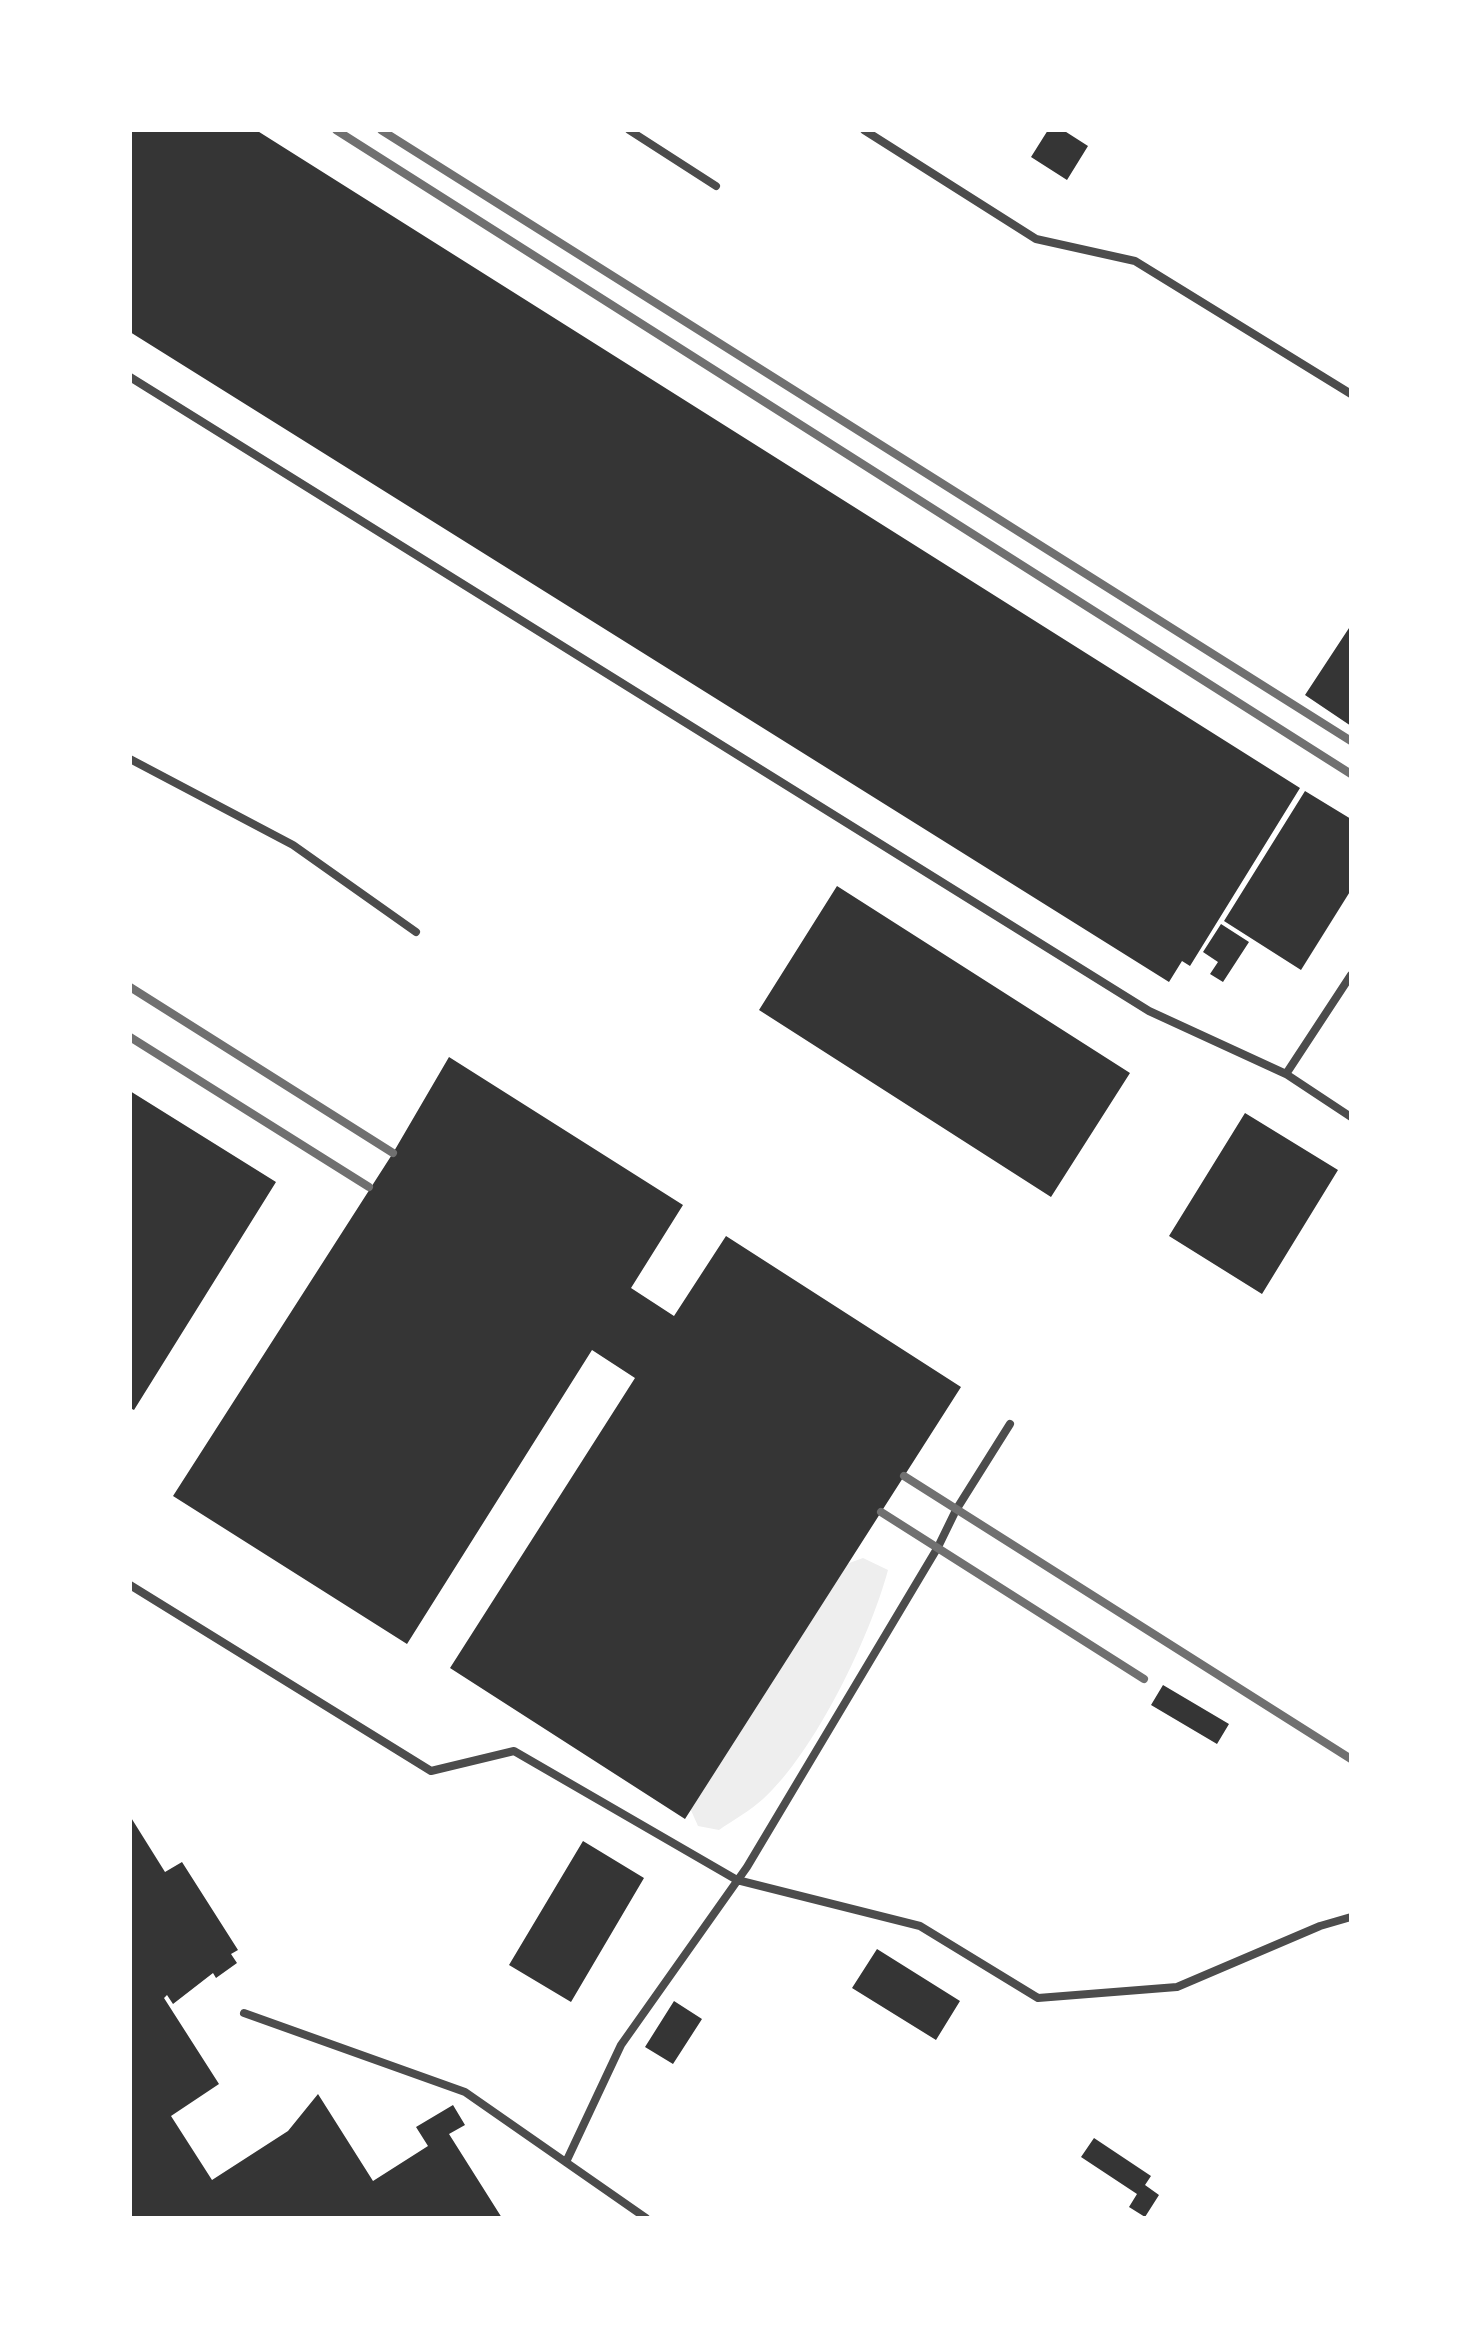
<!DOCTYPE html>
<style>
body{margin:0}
#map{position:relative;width:1481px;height:2348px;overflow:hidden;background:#fff;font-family:Roboto,sans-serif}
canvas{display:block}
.frame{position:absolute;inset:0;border:132px solid #fff;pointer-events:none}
</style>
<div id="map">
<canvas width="1481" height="2348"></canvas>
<div class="frame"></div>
</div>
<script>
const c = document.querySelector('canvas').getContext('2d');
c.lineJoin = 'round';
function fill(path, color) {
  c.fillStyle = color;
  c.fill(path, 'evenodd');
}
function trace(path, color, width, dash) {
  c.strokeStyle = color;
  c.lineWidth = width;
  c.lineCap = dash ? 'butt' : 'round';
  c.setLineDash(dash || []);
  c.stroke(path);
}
const green = new Path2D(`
 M 863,1558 L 888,1570 C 870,1637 815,1752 763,1799 C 750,1811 733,1820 719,1830 L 698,1826 L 686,1799 L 819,1574 Z`);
const building = new Path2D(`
 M 130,130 L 256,130 L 1300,788 L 1190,966 L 1182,961 L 1169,982 L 130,332 Z
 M 1048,130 L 1063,130 L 1088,146 L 1067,180 L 1031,157 Z
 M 1351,625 L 1351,726 L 1305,695 Z
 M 1305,791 L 1351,819 L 1351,890 L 1301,970 L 1224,921 Z
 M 837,886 L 1130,1073 L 1051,1197 L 759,1010 Z
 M 1221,924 L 1249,942 L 1223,982 L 1210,974 L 1218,962 L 1203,952 Z
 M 449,1057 L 683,1205 L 631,1288 L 674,1316 L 726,1236 L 961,1387 L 685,1819 L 450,1668 L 635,1378 L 592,1350 L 407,1644 L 173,1496 L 393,1153 Z
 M 130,1091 L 276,1182 L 134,1410 L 130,1408 Z
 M 1245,1113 L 1338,1170 L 1262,1294 L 1169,1236 Z
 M 1163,1685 L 1229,1724 L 1217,1744 L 1151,1705 Z
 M 130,1816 L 165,1872 L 182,1862 L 238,1950 L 231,1954 L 237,1963 L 216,1978 L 213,1973 L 173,2004 L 167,1995 L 164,1998 L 219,2084 L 171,2116 L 212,2180 L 288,2131 L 318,2094 L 373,2181 L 428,2146 L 416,2127 L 453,2105 L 465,2125 L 449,2134 L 502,2218 L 130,2218 Z
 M 583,1841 L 644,1878 L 571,2002 L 509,1965 Z
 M 877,1949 L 960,2001 L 936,2040 L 852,1988 Z
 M 674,2001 L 702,2019 L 673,2064 L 645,2047 Z
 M 1094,2138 L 1151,2176 L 1145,2185 L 1159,2195 L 1145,2217 L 1129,2207 L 1137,2194 L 1081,2157 Z`);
const service = new Path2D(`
 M 629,130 L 716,186
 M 864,130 L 1036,239 L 1135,261 L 1351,394
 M 130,377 L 1149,1011 L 1286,1074
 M 130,759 L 293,845 L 416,932
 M 1351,975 L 1286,1074 L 1351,1117
 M 130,1585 L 431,1771 L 514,1751 L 737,1880 L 920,1926 L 1038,1998 L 1177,1987 L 1320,1926 L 1351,1917
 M 244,2013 L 465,2092 L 646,2218
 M 566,2162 L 621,2045 L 747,1867 L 938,1547 L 956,1510 L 1010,1424`);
const rail = new Path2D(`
 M 336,130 L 1351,774
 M 381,130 L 1351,741
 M 130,987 L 393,1153
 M 130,1037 L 369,1187
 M 904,1476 L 1351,1759
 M 881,1512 L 1144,1679`);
fill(green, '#eee');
fill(building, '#353535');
trace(service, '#4c4c4c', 8);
trace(rail, '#707070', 8);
</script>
